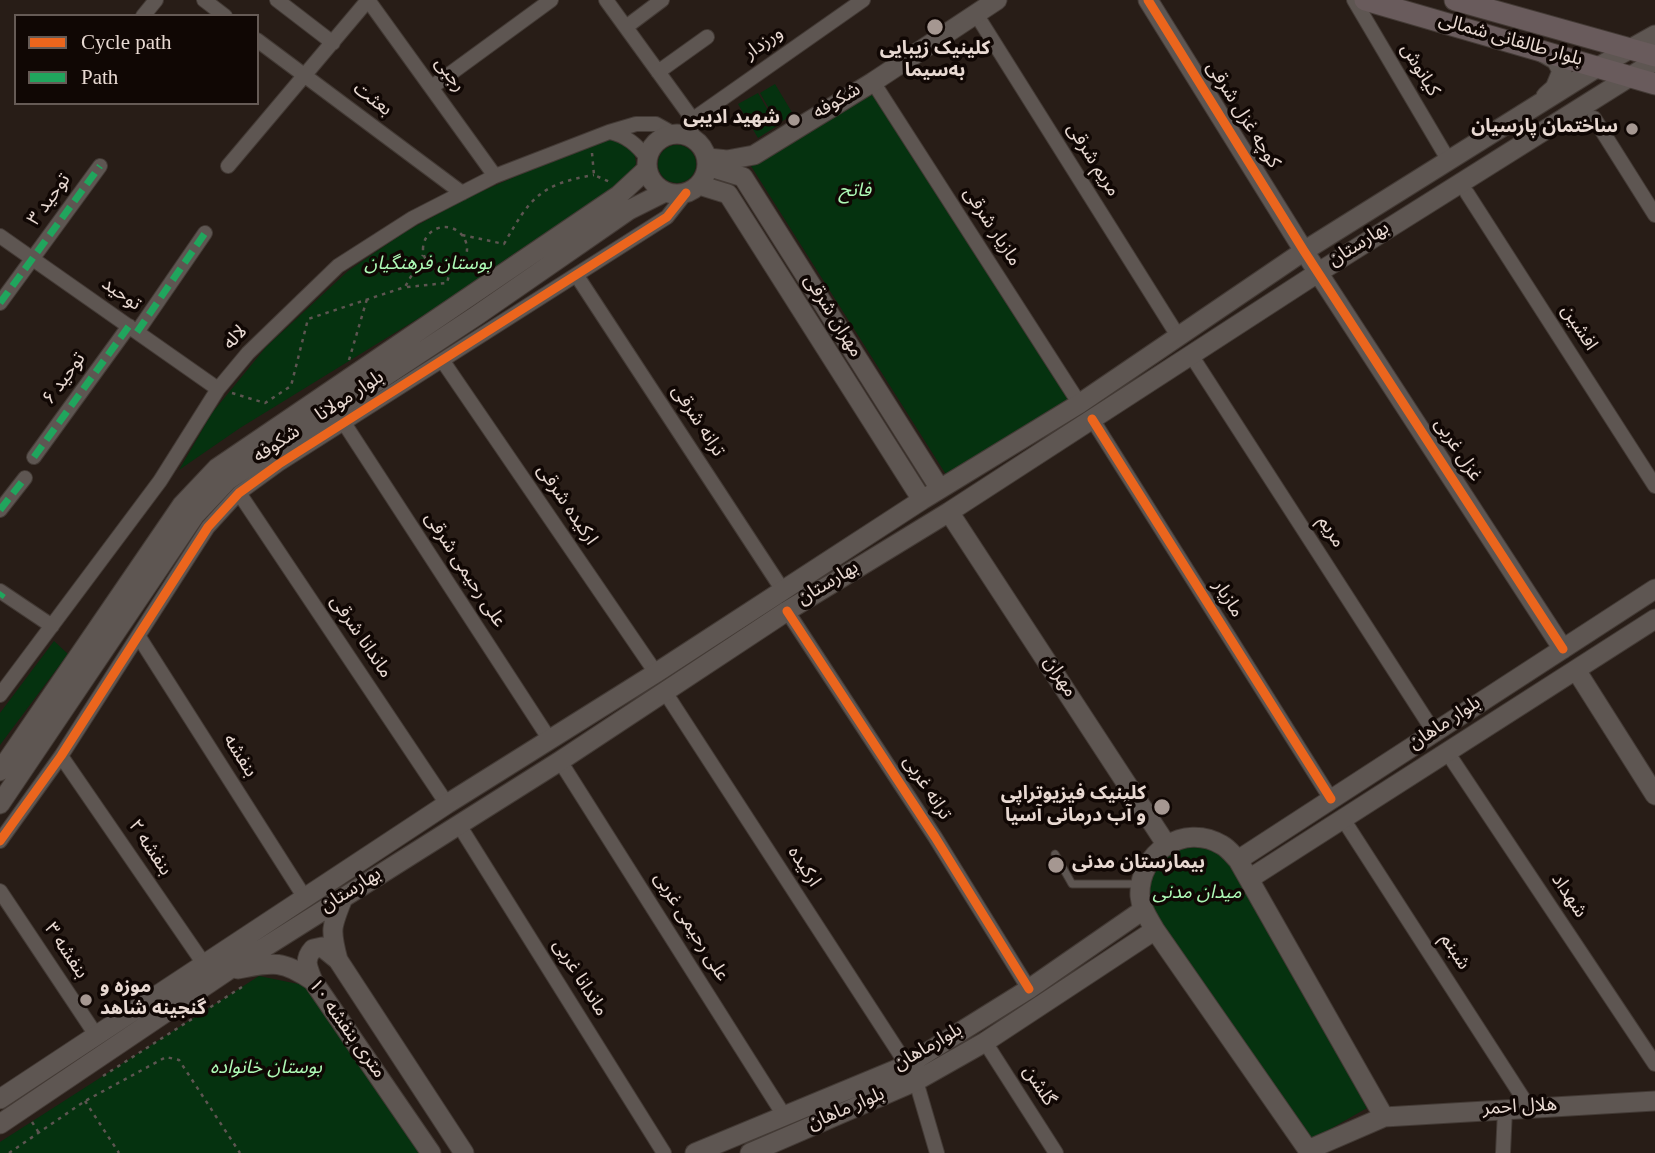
<!DOCTYPE html>
<meta charset="utf-8">
<style>
body{margin:0}
#map{position:relative;width:1655px;height:1153px;overflow:hidden;background:#281d17;font-family:Georgia,serif}
canvas{display:block}
.legend{position:absolute;left:14px;top:14px;width:245px;height:91px;box-sizing:border-box;background:#100704;border:2px solid #665b56;margin:0;padding:9px 12px;list-style:none;font-size:21px;color:#e8d9d2}
.legend li{display:flex;align-items:center;gap:14px;height:35px}
.legend b{width:35px;border:2px solid #665b56}
</style>
<div id="map">
<canvas width="1655" height="1153"></canvas>
<ul class="legend">
<li><b style="height:9px;background:#eb651d"></b>Cycle path</li>
<li><b style="height:9px;background:#20a55d"></b>Path</li>
</ul>
</div>
<script>
const c = document.querySelector('canvas').getContext('2d');
c.lineJoin = 'round';
function fill(path, color) {
  c.fillStyle = color;
  c.fill(path, 'evenodd');
}
function trace(path, color, width, dash) {
  c.strokeStyle = color;
  c.lineWidth = width;
  c.lineCap = dash ? 'butt' : 'round';
  c.setLineDash(dash || []);
  c.stroke(path);
}
function label(font, color, halo, rows, align = 'center') {
  c.font = font + ' Georgia,"Noto Sans Arabic",serif';
  c.lineWidth = 7;
  c.setLineDash([]);
  c.textBaseline = 'middle';
  c.strokeStyle = halo;
  c.fillStyle = color;
  for (const [text, x, y, turn = 0] of rows) {
    c.save();
    c.translate(x, y);
    c.rotate((+turn || 0) * Math.PI / 180);
    c.textAlign = isNaN(turn) ? turn : align;
    if (halo) c.strokeText(text, 0, 0);
    c.fillText(text, 0, 0);
    c.restore();
  }
}
const green = new Path2D(`
 M 775,84 L 793,114 L 778,124 L 760,93 Z
 M 873,85 L 1072,401 L 947,476 L 751,166 Z
 M 758,93 L 777,126 L 758,138 L 738,104 Z
 M 603,138 L 616,138 L 634,152 L 636,163 L 631,177 L 515,253 L 445,302 L 240,428 L 179,470 L 212,413 L 266,347 L 348,271 L 405,232 L 469,197 Z
 M658 164a19 19 0 1 1 38 0a19 19 0 1 1-38 0Z
 M 54,641 L 68,654 L 0,745 L 0,713 Z
 M 1190,845 L 1215,850 L 1241,877 L 1367,1108 L 1311,1140 L 1154,916 C 1140,872 1152,863 1190,845 Z
 M 259,976 L 308,986 L 421,1153 L 0,1153 L 0,1142 Z`);
const path = new Path2D(`
 M 592,153 L 594,175 L 610,182
 M423 249a22 22 0 1 1 44 0a22 22 0 1 1-44 0Z
 M 462,235 L 504,244 C 530,198 540,184 594,175
 M 407,287 L 447,283 L 450,271
 M 349,360 L 367,299
 M 232,393 L 265,403 L 291,386 L 308,319 L 405,287 L 423,255
 M 103,1076 L 245,985
 M 85,1101 L 119,1153
 M 32,1122 L 39,1133
 M 9,1153 L 85,1101 L 166,1057 L 179,1060 L 240,1153`);
const lane = new Path2D(`
 M 1055,854 L 1072,884 L 1138,884`);
const street = new Path2D(`
 M 204,0 L 225,16
 M 277,0 L 333,43
 M 368,0 L 495,176
 M 606,0 L 688,113 L 693,139
 M 1354,0 L 1449,161
 M 976,14 L 1173,328
 M 143,16 L 156,0
 M 626,27 L 662,0
 M 257,40 L 462,193
 M 658,72 L 707,37
 M 873,82 L 1074,395
 M 432,87 L 551,0
 M 1594,118 L 1655,215
 M 689,122 L 863,0
 M 610,132 C 627,136 637,145 647,158
 M 228,166 L 368,0
 M 1467,193 L 1655,486
 M 0,236 L 218,389
 M 577,276 L 782,589
 M 0,303 L 100,166
 M 137,332 L 205,233
 M 1191,355 L 1434,732
 M 442,360 L 656,673
 M 1092,419 L 1331,799
 M 344,423 L 550,740
 M 34,457 L 129,326
 M 239,493 L 447,804
 M 0,510 L 25,478
 M 0,591 L 52,626
 M 787,611 L 935,837 L 1029,989
 M 139,637 L 305,898
 M 665,692 L 907,1065
 M 0,695 L 160,481 L 218,389 L 248,353 L 338,266 L 413,218 L 495,176 L 609,132 L 636,124 L 656,124 L 674,134
 M 1447,752 L 1655,1064
 M 61,756 L 204,964
 M 560,761 L 785,1117
 M 1343,819 L 1530,1109
 M 459,825 L 664,1153
 M 0,841 L 61,756 L 208,527 L 239,493 L 279,464 L 667,217 L 686,193
 M 0,891 L 96,1035
 M 985,1042 L 1056,1153
 M 916,1081 L 937,1153
 M 1503,1153 L 1505,1110`);
const secondary = new Path2D(`
 M 1148,0 L 1304,251 L 1563,649
 M 1540,51 L 1556,60 L 1562,71 L 1555,88 L 1546,96
 M647 164a30 30 0 1 1 60 0a30 30 0 1 1-60 0Z
 M 708,158 L 727,160 L 754,155 L 873,82 L 997,0
 M 707,166 L 743,177 L 940,489
 M 699,185 L 728,194 L 922,500
 M 949,512 L 1166,844
 M 1576,670 L 1655,795
 M 0,771 L 182,505 L 217,468 L 619,195 L 647,169
 M 0,804 L 195,515 L 228,480 L 476,316 L 629,210 L 665,192
 M 1238,860 L 1655,589
 M 1249,879 L 1655,619
 M 343,898 C 331,927 330,930 338,960 L 464,1153
 M 238,969 C 274,962 283,960 313,981 L 431,1153
 M 313,981 C 308,968 303,960 313,949 L 322,947 L 338,960
 M 0,1099 L 447,804 L 656,673 L 922,500 L 1079,404 L 1304,251 L 1598,67 L 1655,35
 M 1384,1117 L 1238,860 C 1233,855 1228,848 1222,845 C 1184,822 1138,853 1140,896 C 1141,909 1149,919 1155,930 L 1308,1150 L 1384,1117 L 1655,1101
 M 0,1124 L 227,971 L 560,761 L 787,611 L 949,512 L 1319,272 L 1655,61
 M 695,1153 L 907,1065 L 1029,989 L 1143,910
 M 750,1153 L 916,1081 L 985,1042 L 1155,930`);
const primary = new Path2D(`
 M 1365,0 L 1655,84
 M 1455,0 L 1655,56`);
const quiet = new Path2D(`
 M 0,303 L 100,166
 M 137,332 L 205,233
 M 34,457 L 129,326
 M 0,510 L 25,478
 M 0,597 L 3,593`);
const cycleway = new Path2D(`
 M 1148,0 L 1304,251 L 1563,649
 M 1092,419 L 1331,799
 M 787,611 L 935,837 L 1029,989
 M 0,841 L 61,756 L 208,527 L 239,493 L 279,464 L 667,217 L 686,193`);
const markers = [
 [935,27,9,"#a59791"],
 [794,120,7,"#a59791"],
 [1632,129,7,"#a59791"],
 [1162,807,9,"#a59791"],
 [1056,865,9,"#a59791"],
 [86,1000,7,"#a59791"]
];
const streetNames = [
 ["بلوار طالقانی شمالی",1510,42,16],
 ["ورزدار",765,45,-35],
 ["کیانوش",1418,71,59],
 ["رجبی",448,76,54],
 ["بعثت",371,101,37],
 ["شکوفه",838,103,-31],
 ["کوچه غزل شرقی",1241,116,58],
 ["مریم شرقی",1091,161,58],
 ["توحید ۳",51,201,-54],
 ["مازیار شرقی",990,228,57],
 ["بهارستان",1360,246,-32],
 ["توحید",120,296,35],
 ["مهران شرقی",831,317,58],
 ["افشین",1577,329,57],
 ["لاله",237,339,-47],
 ["توحید ۶",66,380,-54],
 ["بلوار مولانا",351,398,-33],
 ["ترانه شرقی",696,422,57],
 ["شکوفه",278,446,-34],
 ["غزل غربی",1456,451,57],
 ["ارکیده شرقی",565,506,56],
 ["مریم",1329,533,57],
 ["علی رحیمی شرقی",463,571,57],
 ["بهارستان",829,585,-31],
 ["مازیار",1226,600,58],
 ["ماندانا شرقی",359,638,56],
 ["مهران",1058,678,57],
 ["بلوار ماهان",1446,725,-33],
 ["بنفشه",238,757,58],
 ["ترانه غربی",925,789,57],
 ["بنفشه ۲",148,849,56],
 ["ارکیده",802,868,57],
 ["بهارستان",352,892,-32],
 ["شهداد",1567,897,56],
 ["علی رحیمی غربی",689,928,58],
 ["بنفشه ۳",64,952,56],
 ["شبنم",1453,953,57],
 ["ماندانا غربی",578,979,58],
 ["۱۰ متری بنفشه",345,1030,54],
 ["بلوارماهان",929,1049,-30],
 ["گلشن",1037,1087,57],
 ["هلال احمر",1520,1109,-3],
 ["بلوار ماهان",847,1111,-23]
];
const poiNames = [
 ["کلینیک زیبایی",935,51,"center"],
 ["به‌سیما",935,73,"center"],
 ["شهید ادیبی",780,120],
 ["ساختمان پارسیان",1618,129],
 ["کلینیک فیزیوتراپی",1146,796],
 ["و آب درمانی آسیا",1146,818],
 ["بیمارستان مدنی",1072,865,"left"],
 ["موزه و",100,989,"left"],
 ["گنجینه شاهد",100,1011,"left"]
];
const parkNames = [
 ["فاتح",855,193],
 ["بوستان فرهنگیان",428,266],
 ["میدان مدنی",1197,895],
 ["بوستان خانواده",266,1070]
];
fill(green, '#05320f');
trace(lane, '#433a35', 9);
trace(street, '#433a35', 16);
trace(secondary, '#433a35', 21);
trace(primary, '#433a35', 23);
trace(path, '#5d5551', 2.5, [3.5, 5]);
trace(lane, '#5e5652', 7);
trace(street, '#5e5652', 14);
trace(secondary, '#5e5652', 19);
trace(primary, '#695b5c', 21);
trace(quiet, '#20a55d', 7, [14, 7]);
trace(cycleway, '#eb651d', 9);
for (const [x, y, r, color] of markers) {
  const dot = new Path2D();
  dot.arc(x, y, r, 0, 2 * Math.PI);
  c.fillStyle = color;
  c.fill(dot);
  trace(dot, '#100704', 2.5);
}
label('19px', '#e8d9d2', '#100704', streetNames);
label('bold 19px', '#e8d9d2', '#100704', poiNames, 'right');
label('italic 19px', '#aefab6', '#100704', parkNames);
</script>
